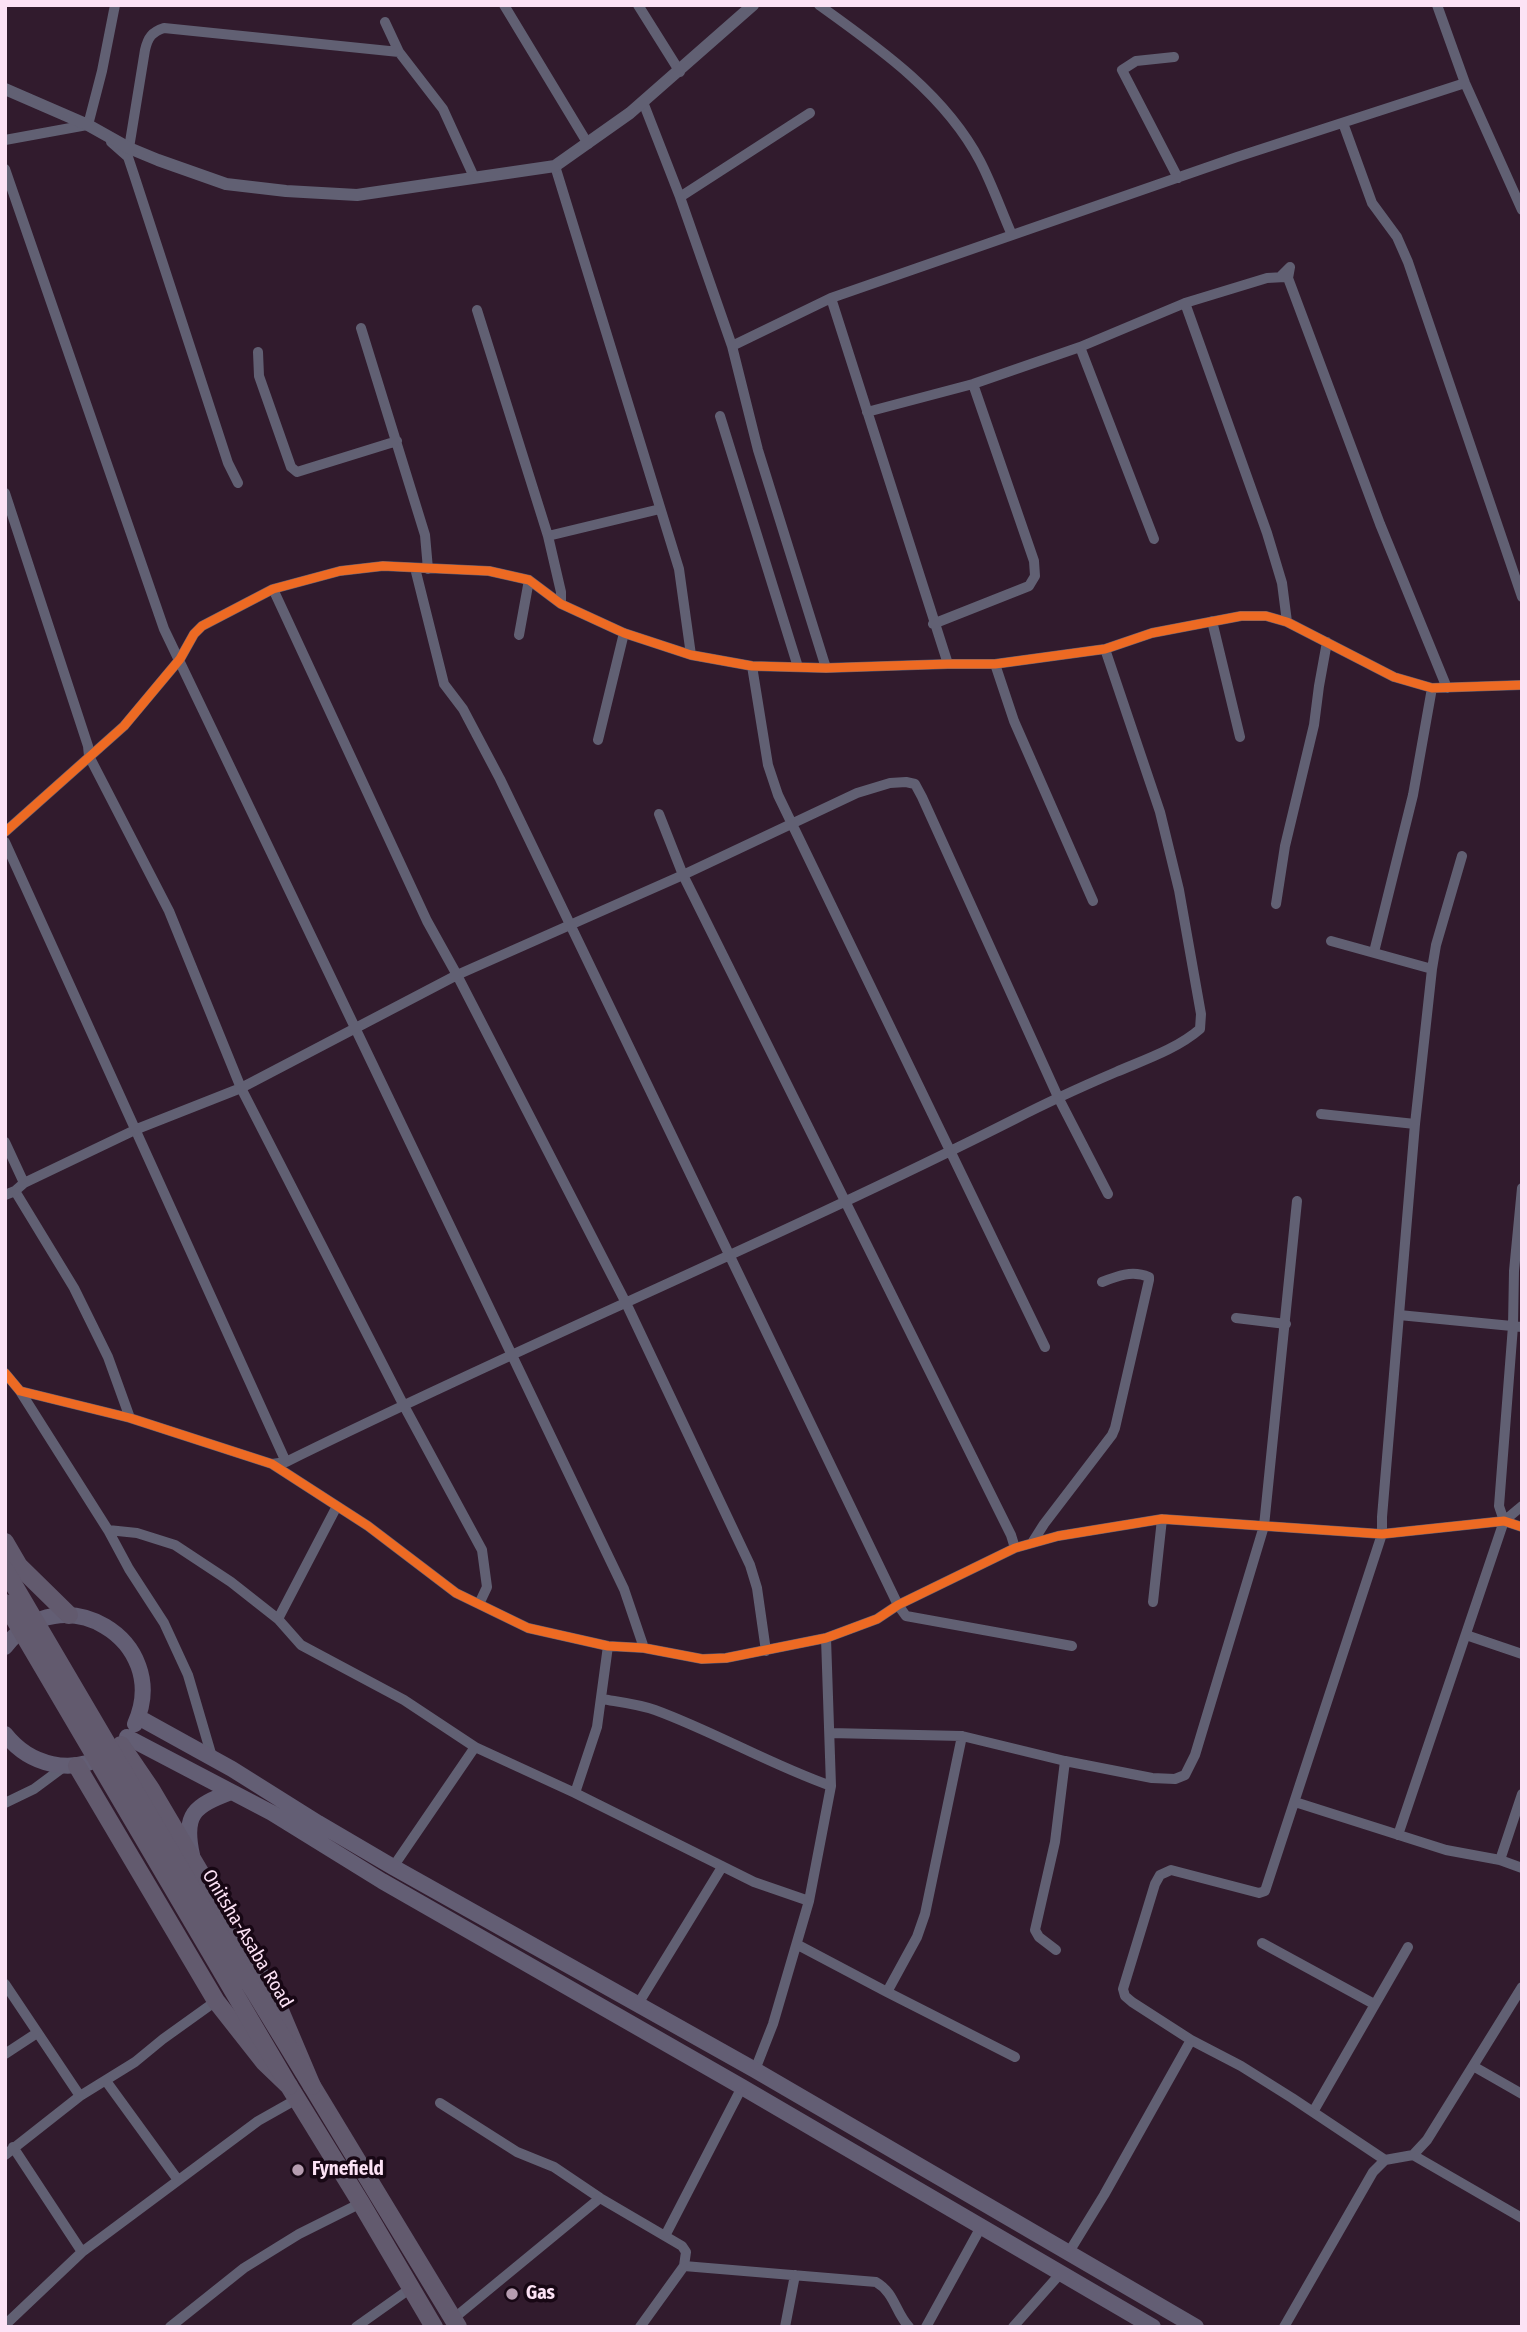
<!DOCTYPE html>
<style>
body{margin:0}
#map{position:relative;width:1527px;height:2332px;overflow:hidden;background:#311b2d;font-family:"Fira Sans Condensed",sans-serif}
canvas{display:block}
.frame{position:absolute;inset:0;border:7px solid #fce2f5;pointer-events:none}
</style>
<div id="map">
<canvas width="1527" height="2332"></canvas>
<div class="frame"></div>
</div>
<script>
const c = document.querySelector('canvas').getContext('2d');
c.lineJoin = 'round';
function trace(path, color, width, dash) {
  c.strokeStyle = color;
  c.lineWidth = width;
  c.lineCap = dash ? 'butt' : 'round';
  c.setLineDash(dash || []);
  c.stroke(path);
}
function label(font, color, halo, rows, align = 'center') {
  c.font = font + ' "Fira Sans Condensed",sans-serif';
  c.lineWidth = 7;
  c.setLineDash([]);
  c.textBaseline = 'middle';
  c.strokeStyle = halo;
  c.fillStyle = color;
  for (const [text, x, y, turn = 0] of rows) {
    c.save();
    c.translate(x, y);
    c.rotate((+turn || 0) * Math.PI / 180);
    c.textAlign = isNaN(turn) ? turn : align;
    if (halo) c.strokeText(text, 0, 0);
    c.fillText(text, 0, 0);
    c.restore();
  }
}
const minor = new Path2D(`
 M 504,5 L 588,144
 M 638,5 L 680,72
 M 819,5 C 879,48 945,94 980,161 C 992,184 1001,210 1012,235
 M 1437,5 L 1465,83 L 1522,210
 M 385,22 L 399,52 L 443,109 L 474,177
 M 1174,57 L 1136,61 L 1122,70 L 1178,178
 M 643,102 L 680,197 L 732,346 L 758,450 L 826,668
 M 1343,123 L 1372,203 L 1397,237 L 1408,262 L 1522,597
 M 88,125 L 102,71 L 115,5
 M 5,140 L 87,125
 M 111,142 L 128,157 L 134,175 L 228,463 L 238,483
 M 129,148 L 145,50 C 148,37 152,32 164,28 L 399,52
 M 555,166 L 679,569 L 691,655
 M 5,169 L 164,629 L 624,1589 L 644,1648
 M 680,197 L 810,113
 M 1281,276 L 1290,267 L 1288,278 L 1380,524 L 1447,688
 M 831,298 L 948,664
 M 1185,303 L 1267,533 L 1282,583 L 1287,622
 M 477,310 L 548,536 L 561,592 L 561,604
 M 361,328 L 425,535 L 428,569
 M 732,346 L 831,298 L 1237,157 L 1465,83
 M 1080,347 L 1154,539
 M 258,352 L 259,376 L 291,467 L 297,472 L 397,441
 M 867,412 L 973,384 L 1080,347 L 1185,303 L 1267,278 L 1285,277
 M 720,416 L 798,667
 M 5,493 L 88,746 L 89,756 L 169,911 L 241,1088 L 403,1404 L 482,1550 L 487,1587 L 479,1604
 M 548,536 L 660,509
 M 415,568 L 444,684 L 463,709 L 500,779 L 898,1605 L 906,1616 L 1072,1646
 M 273,589 L 427,921 L 457,975 L 626,1303 L 750,1565 L 757,1588 L 766,1651
 M 1212,621 L 1240,737
 M 933,624 L 1029,586 L 1035,576 L 1034,561 L 973,384
 M 519,635 L 529,580
 M 995,664 L 1014,721 L 1093,901
 M 752,666 L 768,765 L 778,795 L 1045,1347
 M 598,740 L 624,633
 M 659,814 L 683,875 L 1011,1535 L 1015,1548
 M 5,832 L 124,726 L 180,659 L 194,634 L 202,626 L 273,589 L 340,571 L 383,566 L 489,571 L 529,580 L 561,604 L 624,633 L 691,655 L 752,666 L 826,668 L 948,664 L 995,664 L 1105,649 L 1152,633 L 1241,616 L 1266,616 L 1287,622 L 1394,677 L 1432,688 L 1522,685
 M 5,842 L 286,1462
 M 1276,904 L 1285,846 L 1314,725 L 1319,686 L 1327,642
 M 1331,941 L 1432,969
 M 1374,952 L 1413,795 L 1432,688
 M 1321,1114 L 1415,1124
 M 5,1142 L 24,1183
 M 15,1191 L 74,1288 L 108,1357 L 130,1418
 M 5,1195 L 15,1191 L 24,1183 L 137,1129 L 241,1088 L 457,975 L 683,875 L 857,793 L 890,783 L 906,782 L 915,784 L 922,797 L 1058,1097 L 1108,1194
 M 1399,1315 L 1522,1327
 M 1236,1318 L 1286,1324
 M 5,1373 L 20,1391 L 130,1418 L 272,1464 L 368,1526 L 456,1593 L 528,1628 L 608,1646 L 644,1648 L 702,1659 L 726,1658 L 826,1638 L 877,1619 L 898,1605 L 1015,1548 L 1058,1536 L 1162,1519 L 1382,1534 L 1504,1521 L 1522,1527
 M 20,1391 L 108,1530 L 137,1533 L 175,1545 L 231,1582 L 278,1619 L 301,1645 L 404,1700 L 475,1747 L 575,1793 L 754,1882 L 809,1901
 M 272,1464 L 286,1462 C 527,1343 775,1240 1015,1119 C 1048,1102 1081,1087 1116,1072 C 1144,1060 1177,1049 1200,1029 L 1201,1014 L 1179,890 L 1160,812 L 1105,649
 M 1504,1521 L 1499,1506 L 1513,1326 L 1514,1271 L 1522,1188
 M 108,1530 L 129,1569 L 164,1623 L 188,1675 L 212,1757
 M 1032,1543 L 1044,1524 L 1112,1435 L 1115,1428 L 1149,1280 L 1149,1277 C 1132,1270 1117,1276 1102,1282
 M 1153,1602 L 1162,1519
 M 278,1619 L 337,1506
 M 1466,1635 L 1522,1654
 M 602,1699 C 619,1702 638,1704 655,1710 C 715,1732 771,1765 831,1786
 M 830,1733 L 962,1736 L 1065,1761 L 1152,1778 L 1175,1779 L 1185,1775 L 1195,1755 L 1264,1526 L 1297,1201
 M 575,1793 L 597,1727 L 608,1646
 M 1295,1802 L 1446,1850 L 1500,1860 L 1522,1868
 M 5,1803 L 34,1789 L 65,1766
 M 1398,1835 L 1504,1521 L 1522,1506
 M 1500,1860 L 1522,1794
 M 393,1867 L 475,1747
 M 1262,1943 L 1374,2004
 M 798,1945 L 887,1992 L 1015,2057
 M 1056,1950 L 1039,1937 L 1035,1930 L 1055,1842 L 1065,1761
 M 5,1984 L 80,2096
 M 887,1992 L 917,1937 L 925,1914 L 962,1736
 M 638,2004 L 722,1867
 M 5,2054 L 37,2033
 M 1473,2066 L 1522,2094
 M 755,2070 L 773,2024 L 809,1901 L 831,1786 L 826,1638
 M 106,2081 L 178,2180
 M 440,2103 L 517,2152 L 554,2167 L 600,2198 L 682,2246 L 686,2252 L 684,2266 L 640,2327
 M 1313,2112 L 1408,1947
 M 13,2147 L 82,2252
 M 5,2155 L 80,2096 L 135,2062 L 163,2039 L 216,2001
 M 1413,2155 L 1522,2218
 M 1385,2160 L 1292,2098 L 1241,2066 L 1191,2040 L 1132,2002 L 1125,1996 L 1123,1989 L 1155,1884 L 1160,1875 L 1171,1870 L 1259,1893 L 1265,1891 L 1382,1534 L 1382,1517 L 1415,1124 L 1432,969 L 1436,945 L 1462,856
 M 665,2236 L 742,2087
 M 1069,2252 L 1104,2195 L 1191,2040
 M 684,2266 L 876,2282 C 895,2293 895,2312 909,2327
 M 453,2319 L 600,2198
 M 5,2325 L 82,2252 L 258,2121 L 297,2099
 M 170,2327 L 244,2268 L 299,2234 L 361,2203
 M 356,2327 L 411,2288
 M 785,2327 L 795,2275
 M 926,2327 L 981,2227
 M 1013,2327 L 1060,2274
 M 1284,2327 L 1373,2172 L 1385,2160 L 1413,2155 L 1427,2140 L 1522,1987`);
const tertiary = new Path2D(`
 M 5,89 L 88,125 L 129,148 L 158,160 L 226,184 L 286,191 L 357,195 L 555,166 L 630,113 L 753,5`);
const primary = new Path2D(`
 M 5,1647 C 60,1573 173,1640 135,1724
 M 138,1717 L 232,1769 L 318,1823 L 393,1867 L 755,2070 L 1196,2327
 M 5,1734 C 30,1766 71,1775 107,1755
 M 127,1737 L 272,1813 L 382,1881 L 742,2087 L 1153,2327
 M 192,1855 C 183,1814 194,1806 231,1792`);
const trunk = new Path2D(`
 M 5,1542 L 19,1566 L 69,1615
 M 121,1745 L 151,1789 L 276,2001 L 312,2086 L 458,2327
 M 77,1766 L 216,2001 L 264,2062 L 289,2086 L 361,2203 L 434,2327`);
const trunkBridge = new Path2D(`
 M 5,1570 L 203,1907 L 312,2086
 M 5,1603 L 289,2086`);
const cycleway = new Path2D(`
 M 5,832 L 124,726 L 180,659 L 194,634 L 202,626 L 273,589 L 340,571 L 383,566 L 489,571 L 529,580 L 561,604 L 624,633 L 691,655 L 752,666 L 826,668 L 948,664 L 995,664 L 1105,649 L 1152,633 L 1241,616 L 1266,616 L 1287,622 L 1394,677 L 1432,688 L 1522,685
 M 5,1373 L 20,1391 L 130,1418 L 272,1464 L 368,1526 L 456,1593 L 528,1628 L 608,1646 L 644,1648 L 702,1659 L 726,1658 L 826,1638 L 877,1619 L 898,1605 L 1015,1548 L 1058,1536 L 1162,1519 L 1382,1534 L 1504,1521 L 1522,1527`);
const markers = [
 [298,2170,7,"#b59caf"],
 [512,2294,7,"#b59caf"]
];
const streetNames = [
 ["Onitsha-Asaba Road",247,1939,59]
];
const poiNames = [
 ["Fynefield",312,2170],
 ["Gas",526,2294]
];
trace(minor, '#616073', 10);
trace(tertiary, '#616073', 12);
trace(primary, '#635e74', 16);
trace(trunk, '#625a6e', 18);
trace(trunkBridge, '#625a6e', 18);
trace(cycleway, '#ed6a23', 9);
for (const [x, y, r, color] of markers) {
  const dot = new Path2D();
  dot.arc(x, y, r, 0, 2 * Math.PI);
  c.fillStyle = color;
  c.fill(dot);
  trace(dot, '#170714', 2.5);
}
label('19px', '#fce2f5', '#170714', streetNames);
label('bold 19px', '#fce2f5', '#170714', poiNames, 'left');
</script>
